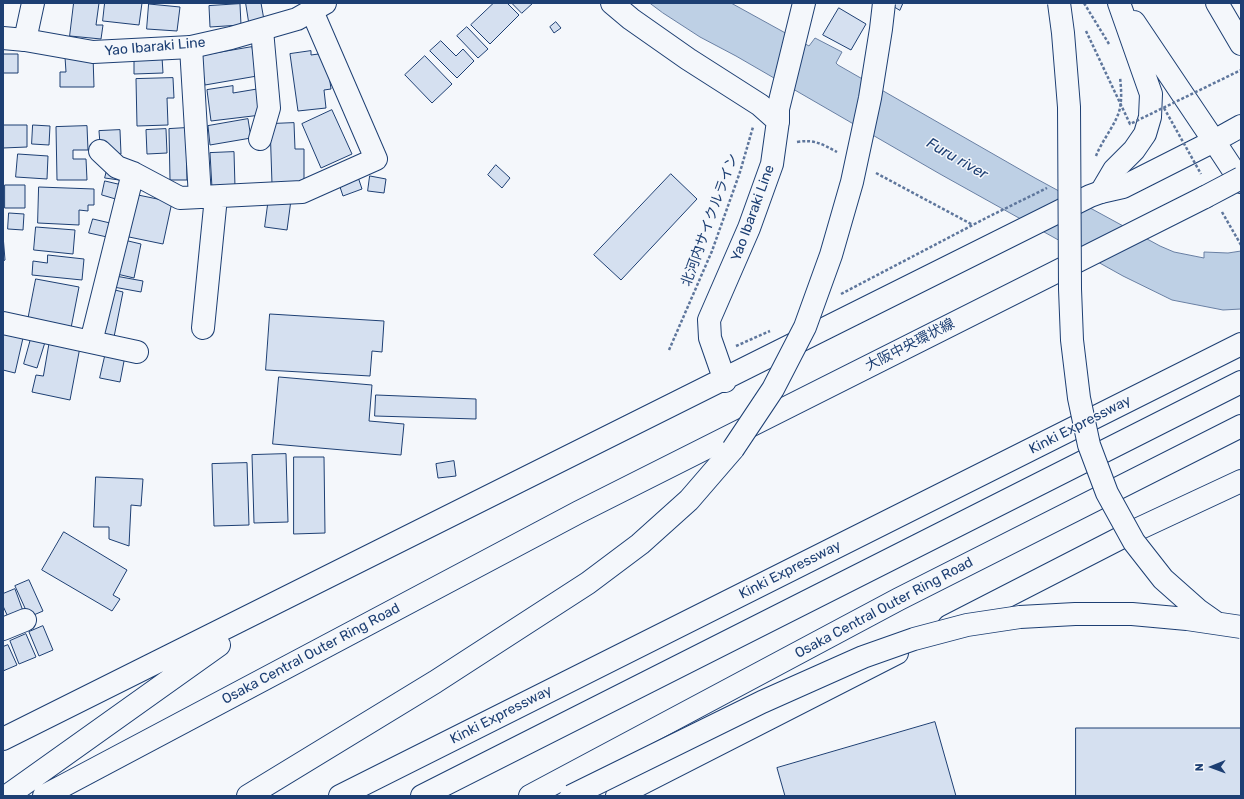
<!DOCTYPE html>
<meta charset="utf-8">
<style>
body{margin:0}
#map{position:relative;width:1244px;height:799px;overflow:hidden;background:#f4f7fb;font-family:Rubik,sans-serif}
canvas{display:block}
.frame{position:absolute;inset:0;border:4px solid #1d3f73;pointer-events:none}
.north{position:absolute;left:1192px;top:747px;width:40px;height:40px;-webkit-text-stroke:3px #f4f7fb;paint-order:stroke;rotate:269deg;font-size:11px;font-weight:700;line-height:16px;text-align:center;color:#1d3f73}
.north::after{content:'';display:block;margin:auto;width:14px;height:18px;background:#1d3f73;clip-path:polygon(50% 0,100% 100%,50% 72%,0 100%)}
</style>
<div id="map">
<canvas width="1244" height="799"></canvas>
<div class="frame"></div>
<div class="north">N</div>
</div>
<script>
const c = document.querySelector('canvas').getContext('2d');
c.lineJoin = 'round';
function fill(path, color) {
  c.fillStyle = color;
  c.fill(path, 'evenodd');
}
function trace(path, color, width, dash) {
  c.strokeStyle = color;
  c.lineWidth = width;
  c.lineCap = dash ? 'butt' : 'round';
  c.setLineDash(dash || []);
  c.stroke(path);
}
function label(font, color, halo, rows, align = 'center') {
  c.font = font + ' Rubik,"Noto Sans JP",sans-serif';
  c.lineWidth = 3;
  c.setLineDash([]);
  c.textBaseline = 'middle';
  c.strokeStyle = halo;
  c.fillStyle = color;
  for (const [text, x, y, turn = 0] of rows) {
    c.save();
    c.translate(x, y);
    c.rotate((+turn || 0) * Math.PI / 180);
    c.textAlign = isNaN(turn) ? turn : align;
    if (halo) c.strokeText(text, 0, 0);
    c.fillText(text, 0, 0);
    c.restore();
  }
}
const water = new Path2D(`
 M 650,3 L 731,3 L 809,46 L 815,38 L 842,52 L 836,63 L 838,65 L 1035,178 L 1160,246 L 1174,252 L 1204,258 L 1204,252 L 1228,253 L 1241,251 L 1241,309 L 1223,310 L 1172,300 L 1123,276 L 940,174 L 736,56 L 700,37 L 663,13 Z`);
const building = new Path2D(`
 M 74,3 L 99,3 L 96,25 L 103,25 L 101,39 L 70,36 Z
 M 105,3 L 142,3 L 139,25 L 103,21 Z
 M 246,3 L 261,3 L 264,20 L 249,22 Z
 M 494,3 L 507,3 L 519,15 L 490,44 L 471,25 Z
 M 512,3 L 533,3 L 522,13 Z
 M 888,3 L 903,3 L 900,10 Z
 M 149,4 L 180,7 L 177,31 L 147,29 Z
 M 240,4 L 241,25 L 210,27 L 209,6 Z
 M 839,8 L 866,24 L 851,50 L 823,35 Z
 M 556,22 L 561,28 L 554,33 L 550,27 Z
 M 467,27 L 488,49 L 478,58 L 457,36 Z
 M 441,41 L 456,56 L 463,49 L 474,61 L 457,78 L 430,51 Z
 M 252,47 L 257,76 L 205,85 L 200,56 Z
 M 311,51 L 311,55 L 326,53 L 331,89 L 324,90 L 326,108 L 298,111 L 290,54 Z
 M 3,54 L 18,54 L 18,73 L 3,73 Z
 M 93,56 L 94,87 L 60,87 L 60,72 L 66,72 L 65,57 Z
 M 425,56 L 452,84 L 432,103 L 405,75 Z
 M 162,57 L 163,73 L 134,74 L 134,58 Z
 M 173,78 L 174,98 L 167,98 L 168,125 L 137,126 L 136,79 Z
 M 233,86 L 233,93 L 257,89 L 261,115 L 211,121 L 207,90 Z
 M 332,110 L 352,154 L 321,168 L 302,124 Z
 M 248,119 L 251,138 L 210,145 L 208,126 Z
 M 294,123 L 295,149 L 304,149 L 304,183 L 272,184 L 270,124 Z
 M 3,125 L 27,125 L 27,147 L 3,148 Z
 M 33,125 L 50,126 L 49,145 L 32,144 Z
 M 87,126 L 88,150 L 73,150 L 73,159 L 86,159 L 87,180 L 57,180 L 56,127 Z
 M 186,128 L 187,180 L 170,180 L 169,129 Z
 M 166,129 L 167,153 L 147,154 L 146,130 Z
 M 120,130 L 121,154 L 110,155 L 100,144 L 99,131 Z
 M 234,152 L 235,187 L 212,188 L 210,153 Z
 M 18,154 L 48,156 L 47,179 L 16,177 Z
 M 496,165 L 510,178 L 502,188 L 488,175 Z
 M 107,170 L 126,181 L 105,178 Z
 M 671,174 L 697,199 L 621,280 L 594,255 Z
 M 370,176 L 386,179 L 384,193 L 368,191 Z
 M 358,177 L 362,189 L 343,196 L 339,184 Z
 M 105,181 L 122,185 L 119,200 L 102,195 Z
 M 5,185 L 25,185 L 25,208 L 5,208 Z
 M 39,187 L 94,189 L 94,205 L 88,205 L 88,211 L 79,210 L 79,225 L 38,223 Z
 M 138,195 L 172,202 L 163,244 L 129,237 Z
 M 269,197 L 291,200 L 287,230 L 265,227 Z
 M 9,213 L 24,214 L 23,230 L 8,229 Z
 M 93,219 L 110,223 L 107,237 L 89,233 Z
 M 36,227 L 75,230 L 73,254 L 34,250 Z
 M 3,235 L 5,260 L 3,261 Z
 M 124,240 L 141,244 L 134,278 L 117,274 Z
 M 48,255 L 84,259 L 82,280 L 32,275 L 33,261 L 47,263 Z
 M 110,275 L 143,281 L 141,292 L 108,286 Z
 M 36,279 L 79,287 L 71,328 L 28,320 Z
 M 107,288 L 123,292 L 114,337 L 97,334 Z
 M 270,314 L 384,321 L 382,352 L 372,351 L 370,376 L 266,370 Z
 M 3,333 L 23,338 L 15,373 L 3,370 Z
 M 32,335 L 46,339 L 37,368 L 24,364 Z
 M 50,340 L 80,347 L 70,400 L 32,392 L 36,375 L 43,376 Z
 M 106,352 L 125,356 L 120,382 L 100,378 Z
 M 279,377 L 372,385 L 369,421 L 404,424 L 401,455 L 273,444 Z
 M 376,395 L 476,399 L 476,419 L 375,416 Z
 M 286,454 L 288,522 L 254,523 L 252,455 Z
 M 294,457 L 324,457 L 325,533 L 294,534 Z
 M 454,461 L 456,476 L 438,478 L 436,464 Z
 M 247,463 L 249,525 L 214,526 L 212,464 Z
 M 96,477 L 143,479 L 141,506 L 131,505 L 129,546 L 109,539 L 109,527 L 94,527 Z
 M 64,532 L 127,570 L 113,595 L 120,599 L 112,611 L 42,570 Z
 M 29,580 L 43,611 L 29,617 L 15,586 Z
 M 15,589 L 23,611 L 8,617 L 3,606 L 3,594 Z
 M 43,626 L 53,650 L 39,656 L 29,632 Z
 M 26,634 L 36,657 L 19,664 L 10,641 Z
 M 8,645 L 17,665 L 3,671 L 3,647 Z
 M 935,722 L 956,796 L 785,796 L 777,768 Z
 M 1076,728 L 1241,728 L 1241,796 L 1076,796 Z`);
const path = new Path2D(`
 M 1084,3 L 1109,44
 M 797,142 C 814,139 822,144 837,152
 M 1096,156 C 1102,140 1117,123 1120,108 C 1122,97 1121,87 1120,77
 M 876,173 L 973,225
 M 841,294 L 988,217 L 1047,188
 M 736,346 L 770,331
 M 669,350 L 712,251 L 740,172 L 753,127`);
const minor = new Path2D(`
 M 25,40 L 33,3
 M 191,47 L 200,197
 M 778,121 L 778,109 L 804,3
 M 260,139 L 269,108 L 262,30
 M 100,151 L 117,167 L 133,173 L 180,198 L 302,192 L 376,159 L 312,11
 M 3,323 L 137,352
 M 203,328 L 216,197
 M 91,342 L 133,173
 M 3,629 L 25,620`);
const major = new Path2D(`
 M 612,3 L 631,19 L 688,59 L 760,105 L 778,121 L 772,164 L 749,228 L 709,320 L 710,338 L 725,381
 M 3,38 L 25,40 L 93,52 L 191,47 L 231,38 L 297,19 L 325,3
 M 1214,141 L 1241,182
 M 949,626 L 1136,530 L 1241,481
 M 3,739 C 366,560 729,380 1090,196 L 1101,192 L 1123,187 L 1214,141 L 1241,126
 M 7,796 L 219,645
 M 44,796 L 579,512 L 1205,197
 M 530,796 L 899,599 L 1241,426
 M 617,796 L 897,653`);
const highway = new Path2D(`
 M 1217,3 L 1241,44
 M 1134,22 L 1214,141
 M 1101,192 L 1114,170 L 1134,150 L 1145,134 L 1150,117 L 1151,94 L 1119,3
 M 248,796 L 435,682 L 588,583 L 640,544 L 689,500 L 733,449
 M 340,796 L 1241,344
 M 422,796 L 1241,382`);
const pathBridge = new Path2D(`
 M 1086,31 L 1130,124 L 1241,70
 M 1164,108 L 1201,174
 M 1222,212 L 1241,245`);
const majorBridge = new Path2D(`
 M 1205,197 L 1241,178`);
const highwayBridge = new Path2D(`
 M 1059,3 L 1063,33 L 1069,107 L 1070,289 L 1072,340 L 1079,398 L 1089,445 L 1107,493 L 1134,542 L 1163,579 L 1198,610 L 1215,622
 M 733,449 L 773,389 L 805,327 L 831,255 L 852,182 L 870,98 L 881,29 L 884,3
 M 571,796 L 762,702 L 863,657 L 914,639 L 967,625 L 1020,617 L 1075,614 L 1132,614 L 1187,619 L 1241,627`);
const streetNames = [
 ["Yao Ibaraki Line",155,47,-5],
 ["Yao Ibaraki Line",753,213,-70],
 ["北河内サイクルライン",710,220,-70],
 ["大阪中央環状線",910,345,-27],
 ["Kinki Expressway",1080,425,-27],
 ["Kinki Expressway",790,570,-27],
 ["Osaka Central Outer Ring Road",884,608,-28],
 ["Osaka Central Outer Ring Road",311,654,-28],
 ["Kinki Expressway",501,715,-27]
];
const waterNames = [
 ["Furu river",957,159,30]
];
fill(water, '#bed0e5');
trace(water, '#687fa3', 1);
fill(building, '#d5e0f0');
trace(building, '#1d3f73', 1);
trace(minor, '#1d3f73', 24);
trace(major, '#1d3f73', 24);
trace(highway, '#1d3f73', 24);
trace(path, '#5e769c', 2.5, [3, 2]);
trace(minor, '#f4f7fb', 22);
trace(major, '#f4f7fb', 22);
trace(highway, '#f4f7fb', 22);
trace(majorBridge, '#1d3f73', 24, []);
trace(highwayBridge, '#1d3f73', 24, []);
trace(pathBridge, '#5e769c', 2.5, [3, 2]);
trace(majorBridge, '#f4f7fb', 22);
trace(highwayBridge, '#f4f7fb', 22);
label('14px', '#1d3f73', '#f4f7fb', streetNames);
label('italic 15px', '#1d3f73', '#f4f7fb', waterNames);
</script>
